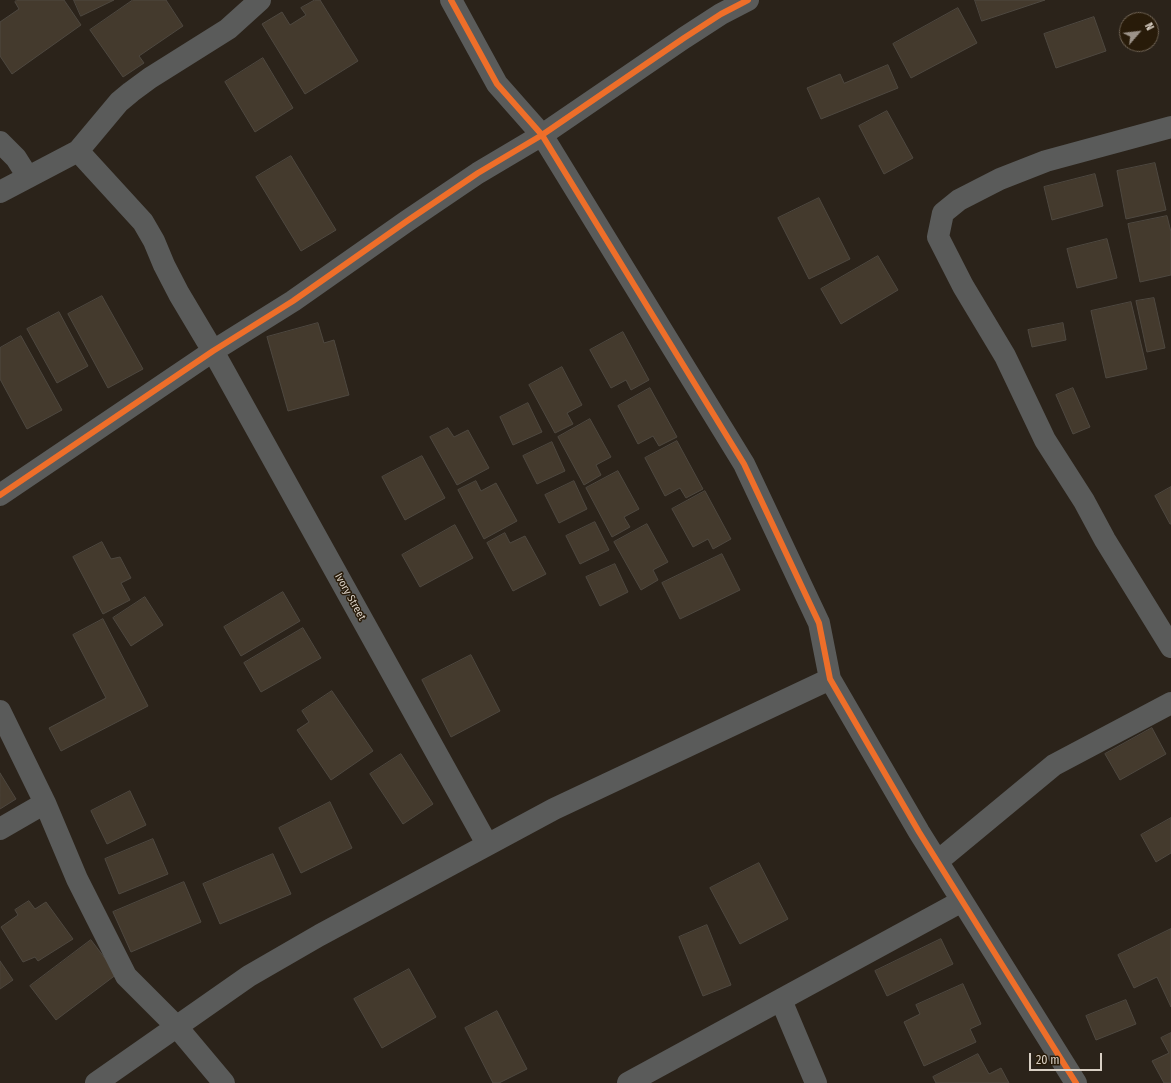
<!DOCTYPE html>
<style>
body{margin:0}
#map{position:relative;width:1171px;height:1083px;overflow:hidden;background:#2b231a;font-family:"Fira Sans Condensed",sans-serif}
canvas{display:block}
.north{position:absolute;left:1119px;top:12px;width:40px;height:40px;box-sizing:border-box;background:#281b09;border:1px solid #6f6354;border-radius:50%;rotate:62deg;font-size:11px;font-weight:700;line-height:16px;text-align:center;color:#d9d0c5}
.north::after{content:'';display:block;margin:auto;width:14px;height:18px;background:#9c9389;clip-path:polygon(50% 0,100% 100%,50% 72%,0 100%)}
.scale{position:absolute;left:1029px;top:1053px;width:73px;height:18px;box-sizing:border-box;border:2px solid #d9d0c5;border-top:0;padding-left:5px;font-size:12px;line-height:14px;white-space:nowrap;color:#d9d0c5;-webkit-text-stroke:3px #281b09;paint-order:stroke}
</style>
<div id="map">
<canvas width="1171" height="1083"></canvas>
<div class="north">N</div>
<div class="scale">20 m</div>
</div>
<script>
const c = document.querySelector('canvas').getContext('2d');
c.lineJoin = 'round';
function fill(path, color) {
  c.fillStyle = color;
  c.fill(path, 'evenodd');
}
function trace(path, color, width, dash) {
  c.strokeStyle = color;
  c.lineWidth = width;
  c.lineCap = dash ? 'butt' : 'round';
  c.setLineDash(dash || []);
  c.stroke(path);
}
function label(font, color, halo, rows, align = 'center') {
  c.font = font + ' "Fira Sans Condensed",sans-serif';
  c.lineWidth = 3;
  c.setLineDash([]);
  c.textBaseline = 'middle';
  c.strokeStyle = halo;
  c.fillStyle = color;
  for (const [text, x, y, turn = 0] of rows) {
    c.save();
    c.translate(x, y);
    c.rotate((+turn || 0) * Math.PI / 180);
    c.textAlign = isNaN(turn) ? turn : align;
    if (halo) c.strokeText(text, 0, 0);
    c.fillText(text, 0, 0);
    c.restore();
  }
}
const building = new Path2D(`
 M 17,0 L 64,0 L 81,25 L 12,74 L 0,56 L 0,22 L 19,9 L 15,2 Z
 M 74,0 L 114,0 L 81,16 Z
 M 133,0 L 166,0 L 183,26 L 139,56 L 144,63 L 123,77 L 90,30 Z
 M 315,0 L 320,0 L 358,61 L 305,94 L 262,24 L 282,12 L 290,25 L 306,15 L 301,8 Z
 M 975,0 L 1045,0 L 982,21 Z
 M 958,8 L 977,43 L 911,78 L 893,44 Z
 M 1094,17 L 1106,51 L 1056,68 L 1044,34 Z
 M 263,58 L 293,108 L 255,132 L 225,82 Z
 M 888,65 L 898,88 L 821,119 L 807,88 L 840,74 L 844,83 Z
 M 887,111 L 913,158 L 884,174 L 859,126 Z
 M 291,156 L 336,230 L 301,251 L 256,177 Z
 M 1155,163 L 1166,210 L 1126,219 L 1117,171 Z
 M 1095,174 L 1103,206 L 1052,220 L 1044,187 Z
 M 819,198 L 850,259 L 809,279 L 778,218 Z
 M 1167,216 L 1171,232 L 1171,275 L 1140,282 L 1128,224 Z
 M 1107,239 L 1117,278 L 1077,288 L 1067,249 Z
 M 878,256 L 898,290 L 841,324 L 821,289 Z
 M 102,296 L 143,369 L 108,388 L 68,314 Z
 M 1154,298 L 1165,348 L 1147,352 L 1136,301 Z
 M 1131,302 L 1147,369 L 1106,378 L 1091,311 Z
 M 59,312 L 88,366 L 57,383 L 27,329 Z
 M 318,323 L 324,343 L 334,340 L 349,395 L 288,411 L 267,337 Z
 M 1063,323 L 1066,340 L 1032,347 L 1028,330 Z
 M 623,332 L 649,380 L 631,390 L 626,380 L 611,388 L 590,350 Z
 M 21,336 L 62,410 L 27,429 L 0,379 L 0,348 Z
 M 562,367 L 582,405 L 567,413 L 573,424 L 555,433 L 529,385 Z
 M 650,388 L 677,437 L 659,446 L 653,436 L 638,444 L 618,406 Z
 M 1073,388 L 1090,427 L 1073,434 L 1056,395 Z
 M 528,403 L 542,432 L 513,445 L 500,417 Z
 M 590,419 L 611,457 L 596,465 L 601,475 L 584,485 L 558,437 Z
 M 448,428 L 454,437 L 468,430 L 489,468 L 457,485 L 430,437 Z
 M 677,441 L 703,489 L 686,498 L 680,488 L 665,496 L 645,458 Z
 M 552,442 L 565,471 L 537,484 L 523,456 Z
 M 422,456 L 445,498 L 405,520 L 382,477 Z
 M 618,471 L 639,509 L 624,517 L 630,527 L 612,537 L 586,488 Z
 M 476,481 L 481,491 L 496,483 L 517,521 L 484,539 L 458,490 Z
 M 574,481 L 587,509 L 559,523 L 545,495 Z
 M 1171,487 L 1171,524 L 1170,524 L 1155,496 Z
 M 705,491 L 731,539 L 713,549 L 708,539 L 693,547 L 672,509 Z
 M 595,522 L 609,550 L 580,564 L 566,536 Z
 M 647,524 L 668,562 L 653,570 L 658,580 L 641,590 L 614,542 Z
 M 455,525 L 473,558 L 420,587 L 402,555 Z
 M 505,533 L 510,543 L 525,536 L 546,574 L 513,591 L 487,543 Z
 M 102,542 L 111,559 L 120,557 L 131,578 L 121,583 L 130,600 L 103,614 L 73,557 Z
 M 722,554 L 740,590 L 680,619 L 662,583 Z
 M 615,564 L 628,592 L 600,606 L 586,577 Z
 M 283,592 L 300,621 L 241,656 L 224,627 Z
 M 145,597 L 163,625 L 131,646 L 113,618 Z
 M 103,619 L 148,706 L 61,751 L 49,728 L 106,698 L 73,635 Z
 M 303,628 L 321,658 L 261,692 L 244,663 Z
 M 471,655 L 500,711 L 451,737 L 422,680 Z
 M 332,691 L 373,751 L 331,780 L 297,730 L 309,722 L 302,711 Z
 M 1152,728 L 1166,754 L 1120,780 L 1105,754 Z
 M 401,754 L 433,804 L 403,824 L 370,774 Z
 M 0,773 L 16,799 L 0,809 Z
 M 130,791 L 146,825 L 107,844 L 91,811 Z
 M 330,802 L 352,848 L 301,873 L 279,828 Z
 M 1171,818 L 1171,853 L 1156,862 L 1141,835 Z
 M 153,839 L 168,874 L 119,894 L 105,859 Z
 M 273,854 L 291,894 L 220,924 L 203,884 Z
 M 759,863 L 788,919 L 740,944 L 710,888 Z
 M 184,882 L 201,922 L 131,952 L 113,912 Z
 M 29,901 L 35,909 L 46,902 L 73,939 L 38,961 L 35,957 L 23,962 L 1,927 L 18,915 L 15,910 Z
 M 707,925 L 731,985 L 703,996 L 679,937 Z
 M 1171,929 L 1171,1007 L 1157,977 L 1134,988 L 1118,955 Z
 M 941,939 L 953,964 L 887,996 L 875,971 Z
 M 91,940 L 117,974 L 56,1020 L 30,986 Z
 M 0,961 L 13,980 L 0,989 Z
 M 409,969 L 436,1017 L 382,1048 L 354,999 Z
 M 963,984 L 981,1024 L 970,1029 L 976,1042 L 924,1066 L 904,1022 L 920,1014 L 916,1005 Z
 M 1126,1000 L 1136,1024 L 1096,1040 L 1086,1016 Z
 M 497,1011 L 527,1069 L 499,1083 L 493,1083 L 465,1028 Z
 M 1171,1033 L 1171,1083 L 1164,1083 L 1152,1061 L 1169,1053 L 1161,1038 Z
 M 978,1054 L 989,1074 L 1001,1068 L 1009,1083 L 936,1083 L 933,1077 Z`);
const minor = new Path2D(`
 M 451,0 L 497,84 L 542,135 L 744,464 L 819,623 L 830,679 L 919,832 L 1076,1083
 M 1171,127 L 1046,161 L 1000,179 L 959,200 L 943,213 L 938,237 L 963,286 L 1005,356 L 1045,440 L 1084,501 L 1105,540 L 1171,647
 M 0,142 L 16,158 L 28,177
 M 78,151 L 119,102 L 131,92 L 150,78 L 228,29 L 260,0
 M 0,192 L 78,151 L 143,222 L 154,241 L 164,265 L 179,294 L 213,351 L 487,844
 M 0,495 L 213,351 L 293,301 L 407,221 L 478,173 L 542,135 L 684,38 L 721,14 L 748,0
 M 0,711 L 45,803 L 77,879 L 126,976 L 177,1027 L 224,1083
 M 0,829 L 45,803
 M 938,861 L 1054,765 L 1171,703
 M 781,1000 L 816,1083
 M 96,1083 L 249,976 L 320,935 L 554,809 L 830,679
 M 628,1083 L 962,901`);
const cycleway = new Path2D(`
 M 451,0 L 497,84 L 542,135 L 744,464 L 819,623 L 830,679 L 919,832 L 1076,1083
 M 0,495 L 213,351 L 293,301 L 407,221 L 478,173 L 542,135 L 684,38 L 721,14 L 748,0`);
const streetNames = [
 ["Ivory Street",350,597,61]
];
fill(building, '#443a2d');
trace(building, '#4e4840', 1);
trace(minor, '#5a5b5a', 22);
trace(cycleway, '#ee6e29', 6);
label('11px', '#d9d0c5', '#281b09', streetNames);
</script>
